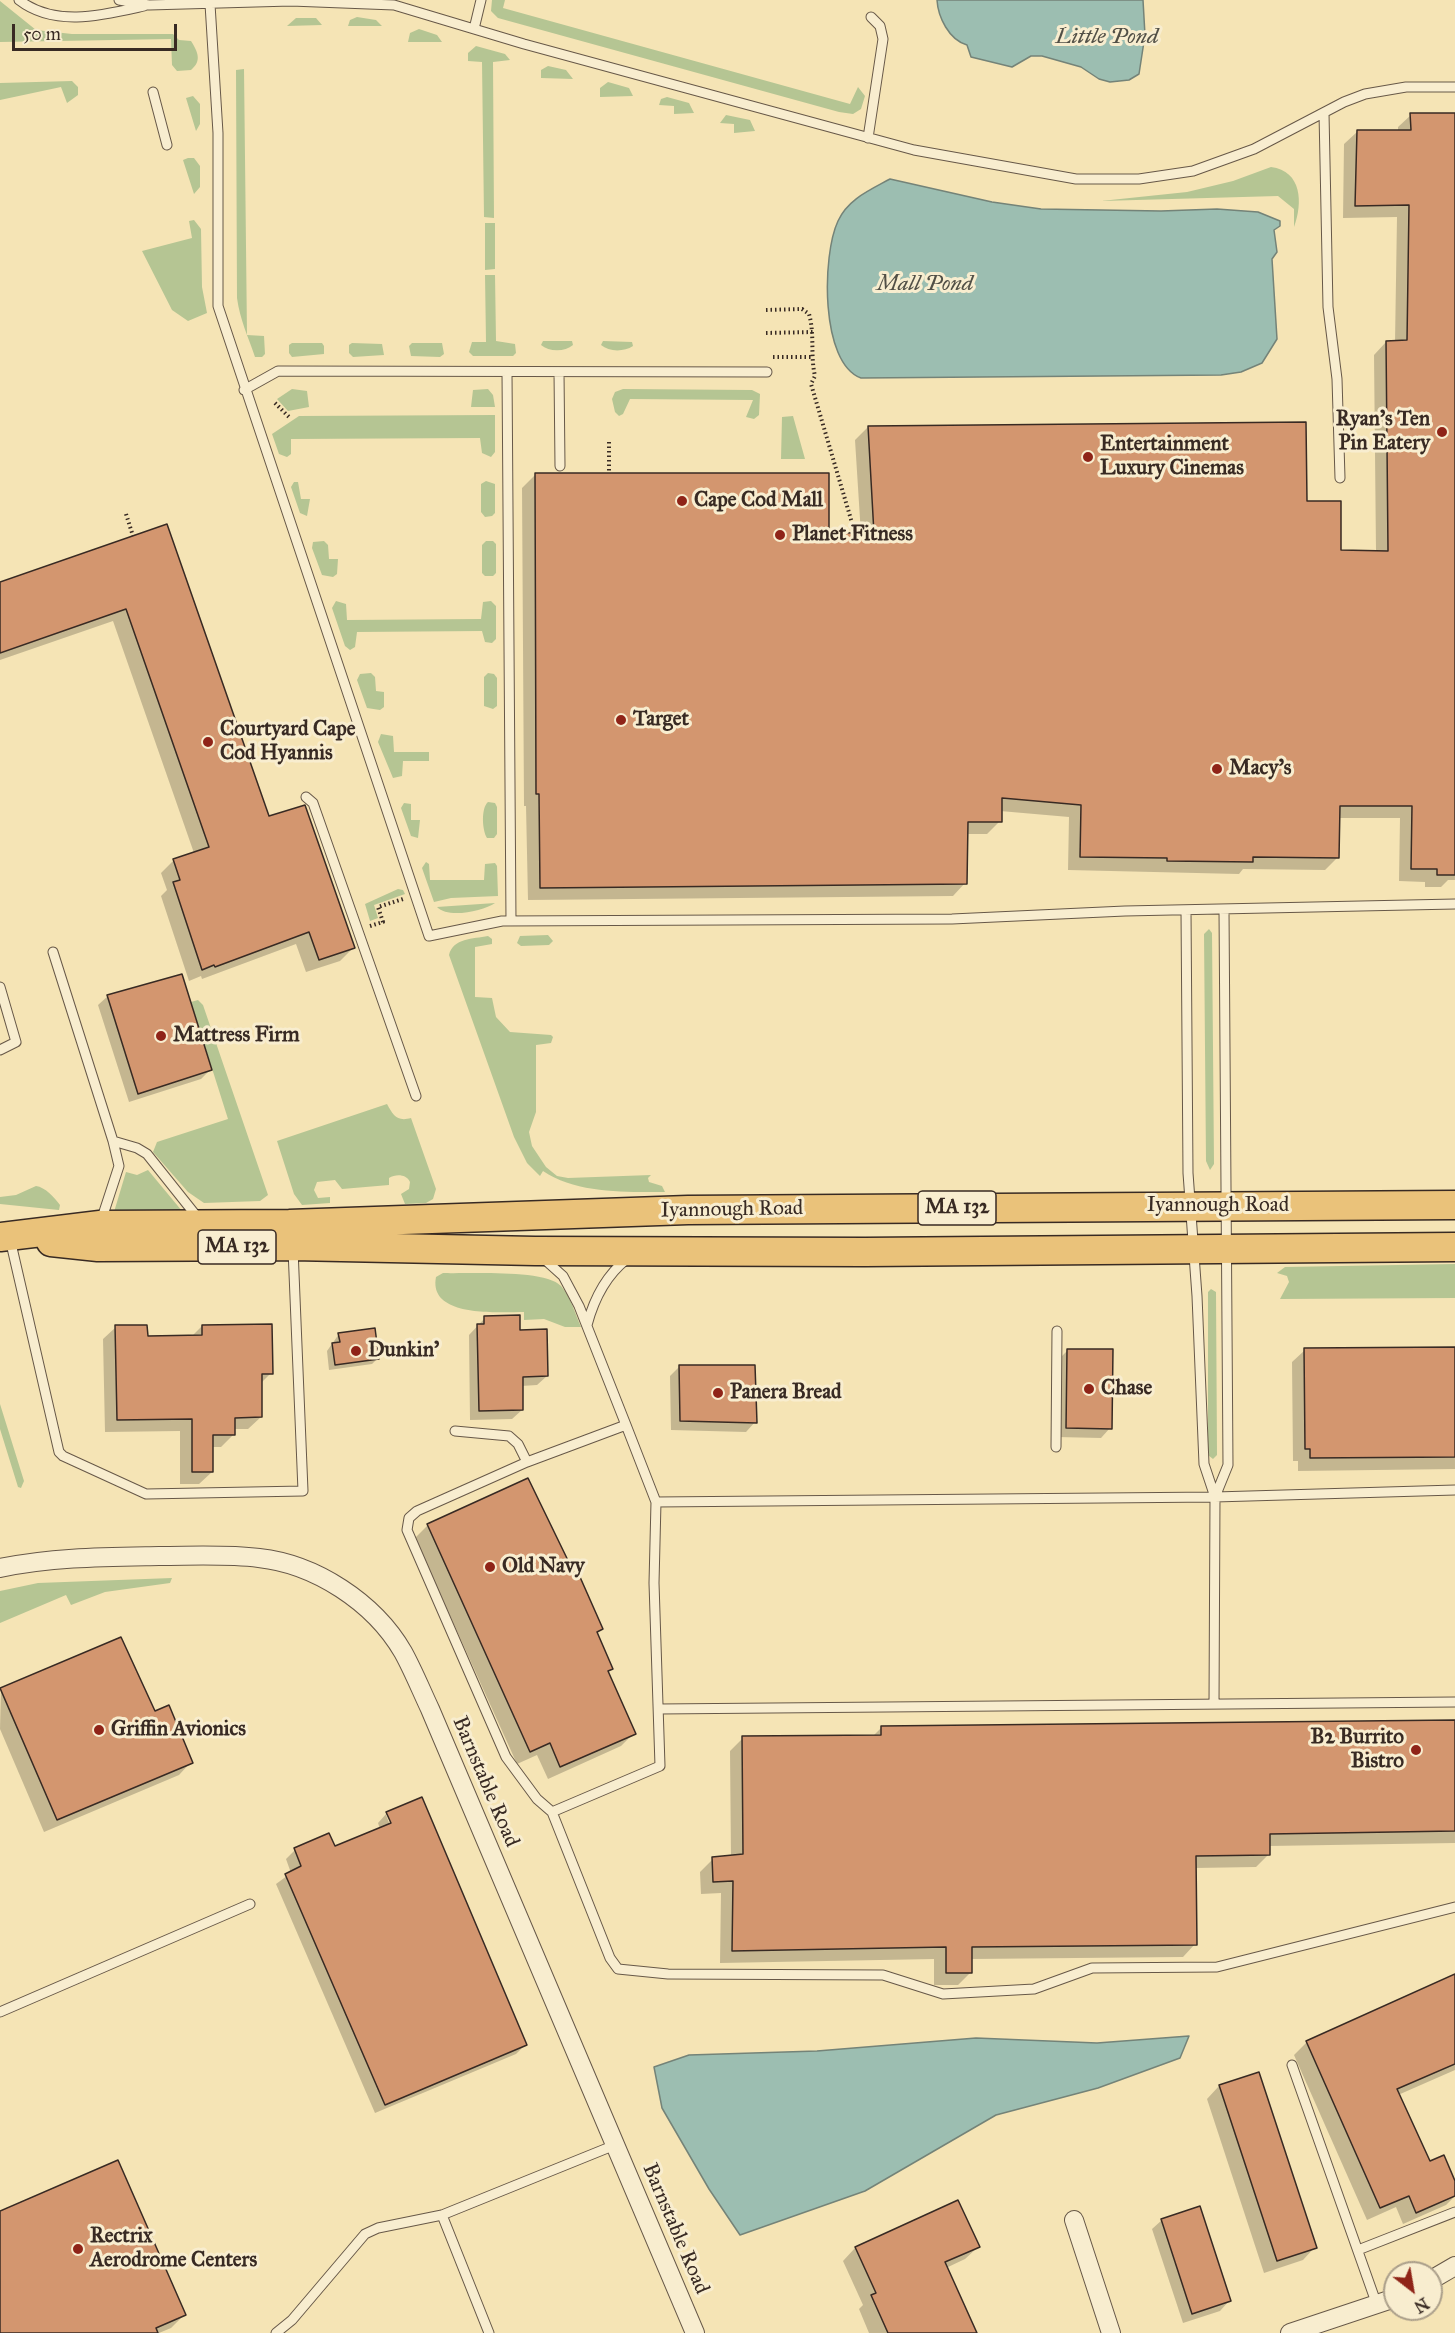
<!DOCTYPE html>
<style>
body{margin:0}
#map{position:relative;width:1455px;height:2333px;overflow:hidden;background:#f5e4b5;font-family:"IM FELL Great Primer",serif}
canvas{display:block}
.north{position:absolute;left:1383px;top:2261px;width:60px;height:60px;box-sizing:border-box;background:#f8edcf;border:2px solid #ab9f8a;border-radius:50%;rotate:149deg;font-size:16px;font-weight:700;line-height:24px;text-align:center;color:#382a23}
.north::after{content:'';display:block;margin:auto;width:21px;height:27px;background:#8f2418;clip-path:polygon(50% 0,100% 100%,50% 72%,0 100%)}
.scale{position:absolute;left:12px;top:24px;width:165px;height:27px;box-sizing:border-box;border:3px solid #382a23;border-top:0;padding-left:8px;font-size:18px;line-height:21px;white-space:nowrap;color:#382a23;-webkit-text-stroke:4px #f8edcf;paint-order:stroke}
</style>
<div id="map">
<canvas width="1455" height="2333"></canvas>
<div class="north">N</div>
<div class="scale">50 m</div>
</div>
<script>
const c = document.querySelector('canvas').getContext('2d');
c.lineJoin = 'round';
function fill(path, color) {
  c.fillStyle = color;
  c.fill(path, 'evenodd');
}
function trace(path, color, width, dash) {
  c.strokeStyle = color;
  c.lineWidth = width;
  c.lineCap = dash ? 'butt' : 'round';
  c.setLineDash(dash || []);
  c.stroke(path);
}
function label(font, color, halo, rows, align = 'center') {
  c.font = font + ' "IM FELL Great Primer",serif';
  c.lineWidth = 6;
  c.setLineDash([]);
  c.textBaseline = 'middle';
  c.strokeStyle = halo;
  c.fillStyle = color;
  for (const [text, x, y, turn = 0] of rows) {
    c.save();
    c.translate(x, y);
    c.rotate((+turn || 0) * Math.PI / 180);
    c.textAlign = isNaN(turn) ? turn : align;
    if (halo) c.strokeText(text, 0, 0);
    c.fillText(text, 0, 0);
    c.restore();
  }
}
const green = new Path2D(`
 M 492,0 L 505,0 L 503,8 L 850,104 L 858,87 L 865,96 L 861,109 L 853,114 L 839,112 L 498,18 L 491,11 Z
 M 0,1 L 36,30 L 72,34 L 173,34 L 179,40 L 191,41 C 198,52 202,61 191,70 L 177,71 L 172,65 L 171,39 L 0,42 Z
 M 357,17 L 376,20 L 382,26 L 348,26 L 350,20 Z
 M 296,18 L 316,18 L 322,25 L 287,26 Z
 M 419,29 L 437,35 L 442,42 L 408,42 L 410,33 Z
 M 476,46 L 505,54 L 510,60 L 493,62 L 494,218 L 484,217 L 482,62 L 468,61 L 468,53 Z
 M 548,66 L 566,70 L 573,79 L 541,78 L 541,70 Z
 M 244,69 L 247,335 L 264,336 L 265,354 L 262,357 L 255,357 C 248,336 240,320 237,298 L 236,70 Z
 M 72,81 L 78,87 L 78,95 L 67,103 L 61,87 L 0,100 L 0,83 Z
 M 608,82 L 629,88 L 633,96 L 600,97 L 600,88 Z
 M 193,96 L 200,104 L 200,124 L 196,131 L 186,98 Z
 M 667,97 L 689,103 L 694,113 L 674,114 L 674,106 L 659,105 L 661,99 Z
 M 726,115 L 750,120 L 755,131 L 734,133 L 734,124 L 720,123 Z
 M 188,158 L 194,158 L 200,166 L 200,187 L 194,194 L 183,160 Z
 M 1271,167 C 1302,171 1303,203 1294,227 L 1294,209 L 1278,196 L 1101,201 L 1187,192 L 1233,181 Z
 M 194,220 L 201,229 L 202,287 L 207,313 L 188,321 L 172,310 L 142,251 L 192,238 L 189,221 Z
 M 485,223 L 495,223 L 495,269 L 485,270 Z
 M 485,275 L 495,275 L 496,341 L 515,344 L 516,353 L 513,356 L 473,356 L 469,352 L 472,342 L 486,342 Z
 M 543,341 L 572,341 L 573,345 C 565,352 549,352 541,345 Z
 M 603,341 L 632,342 L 633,346 C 624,352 609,352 601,345 Z
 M 292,343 L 322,343 L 324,346 L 324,354 L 292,357 L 289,353 L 289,345 Z
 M 352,343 L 382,344 L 384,355 L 353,357 L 349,353 L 349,345 Z
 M 412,343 L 442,343 L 444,354 L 440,357 L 411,356 L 409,346 Z
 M 292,389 L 307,391 L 309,407 L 288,411 L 277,399 Z
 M 488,389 L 493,395 L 495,407 L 471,407 L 473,390 Z
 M 623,389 L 752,390 L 760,394 L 759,415 L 754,419 L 746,417 L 753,400 L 630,399 L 623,414 L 619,416 L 615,412 L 612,399 L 615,392 Z
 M 495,415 L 495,452 L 491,457 L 482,453 L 480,438 L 291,439 L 291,454 L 287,457 L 279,454 L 272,434 L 299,416 Z
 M 793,416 L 805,459 L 781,459 L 782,417 Z
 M 486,481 L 495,484 L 495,513 L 492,516 L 485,517 L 481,512 L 481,484 Z
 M 294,482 L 298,482 L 301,499 L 310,499 L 307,516 L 300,513 L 291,487 Z
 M 324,541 L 328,545 L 329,559 L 338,559 L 337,574 L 333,577 L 322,575 L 312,548 L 313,542 Z
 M 486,541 L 493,541 L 496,544 L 496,573 L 493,576 L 485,576 L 482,573 L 482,545 Z
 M 336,601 L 346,604 L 347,620 L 481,619 L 483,602 L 491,601 L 496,606 L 496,639 L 492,643 L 485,642 L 482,631 L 357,632 L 355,647 L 350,650 L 345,646 L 332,608 Z
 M 371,673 L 375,677 L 376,691 L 384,692 L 384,707 L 380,710 L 367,708 L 357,680 L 360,674 Z
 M 488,673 L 494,674 L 497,678 L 497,706 L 493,709 L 484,706 L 484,677 Z
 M 381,734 L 393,736 L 394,752 L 429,752 L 429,761 L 403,761 L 402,776 L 393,778 L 378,742 Z
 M 488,802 L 495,803 L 497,807 L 497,834 L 494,838 L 487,838 C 482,830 481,808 488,802 Z
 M 404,803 L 411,804 L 411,820 L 420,820 L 418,838 L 411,836 L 401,808 Z
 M 426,862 L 429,864 L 430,880 L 484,880 L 485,864 L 495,863 L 497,866 L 498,896 L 451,898 L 434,902 L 422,868 Z
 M 398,889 L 403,890 L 405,894 L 374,905 L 378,918 L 370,921 L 365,904 Z
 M 495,903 C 483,911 448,919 437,907 Z
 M 1209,929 L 1212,933 L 1214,1164 L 1210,1170 L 1206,1161 L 1204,934 Z
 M 548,935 L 553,941 L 549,945 L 521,946 L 517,943 L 520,936 Z
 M 488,936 L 492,939 L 492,944 L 475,947 L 475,997 L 492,998 L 496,1017 L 510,1032 L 551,1035 L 553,1037 L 551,1043 L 536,1045 L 536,1112 L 529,1132 L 532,1146 L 546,1167 L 557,1176 L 568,1178 L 651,1175 L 648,1178 L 649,1182 L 662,1186 L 665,1192 C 626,1192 577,1194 543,1171 L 540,1176 L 527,1163 L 514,1137 L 449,955 C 453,938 473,939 488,936 Z
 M 198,1000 L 203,1005 L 268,1195 L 260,1201 L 204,1203 L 188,1192 L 153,1152 L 157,1142 L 228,1119 L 191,1002 Z
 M 387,1104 C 393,1115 397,1122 411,1118 L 436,1189 L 433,1199 L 426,1203 L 405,1204 L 401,1194 L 409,1189 L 410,1182 C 406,1174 396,1174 389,1178 L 389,1185 L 342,1189 L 335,1180 L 317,1182 L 314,1190 L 318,1198 L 330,1197 L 330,1203 L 302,1205 L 294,1194 L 277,1141 Z
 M 148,1170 L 182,1211 L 114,1212 L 126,1172 L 137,1175 Z
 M 36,1186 C 45,1187 55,1198 60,1205 L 59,1210 L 0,1204 L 0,1197 L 16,1195 Z
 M 1455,1264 L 1455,1298 L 1280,1299 L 1289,1282 L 1287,1276 L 1277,1273 L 1285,1267 Z
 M 443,1273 C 468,1274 545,1269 561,1286 C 571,1297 575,1314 581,1327 L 565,1327 L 544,1319 L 524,1320 L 524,1312 C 499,1312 428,1318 436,1277 Z
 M 1211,1289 L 1216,1292 L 1217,1455 L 1213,1459 L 1208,1455 L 1208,1292 Z
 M 0,1404 L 24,1481 L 21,1488 L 18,1487 L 0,1429 Z
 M 172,1578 L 170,1583 L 105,1592 L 71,1605 L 66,1595 L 0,1623 L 0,1591 L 38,1583 Z`);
const water = new Path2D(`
 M 937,0 L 1143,0 L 1145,35 L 1139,74 L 1129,80 L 1110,82 L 1099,79 L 1081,67 L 1042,56 L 1031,56 L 1012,67 L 971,57 L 967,45 C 949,40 938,17 937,0 Z
 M 890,179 L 992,202 L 1041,209 L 1161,211 L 1217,209 L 1258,212 L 1280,221 L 1280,226 L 1274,230 L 1277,252 L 1272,259 L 1277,339 L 1262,363 L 1241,372 L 1221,375 L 861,378 C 820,363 822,255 838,221 C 848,199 870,190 890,179 Z
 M 1189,2036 L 1180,2058 L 1098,2088 L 996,2115 L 865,2191 L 740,2235 L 709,2189 L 662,2108 L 654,2067 L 689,2055 L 817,2051 L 976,2038 L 1097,2043 Z`);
const shadow = new Path2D(`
 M 1411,115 L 1455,115 L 1455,880 L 1448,880 L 1441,887 L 1425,887 L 1425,882 L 1399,881 L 1400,818 L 1338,818 L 1338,857 L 1325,870 L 1243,869 L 1239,874 L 1068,870 L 1069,817 L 1000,811 L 1000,821 L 987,834 L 966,834 L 965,883 L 953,896 L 528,900 L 526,806 L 524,806 L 522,488 L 535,475 L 828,533 L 861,535 L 855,440 L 868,427 L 1305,503 L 1340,552 L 1376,552 L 1374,355 L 1386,342 L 1395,342 L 1397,217 L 1343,218 L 1344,144 L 1357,132 L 1398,132 L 1398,127 Z
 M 166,526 L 268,818 L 353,948 L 340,961 L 306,972 L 296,944 L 202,979 L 201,976 L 189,981 L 161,896 L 167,890 L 161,873 L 174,860 L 194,853 L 113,621 L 0,660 L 0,583 Z
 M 108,996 L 210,1070 L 201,1079 L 129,1102 L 98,1005 Z
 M 485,1318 L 518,1331 L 547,1376 L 537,1385 L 521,1386 L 522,1410 L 512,1419 L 470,1420 L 469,1335 Z
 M 202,1326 L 271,1373 L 260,1384 L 261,1417 L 248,1429 L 234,1429 L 234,1434 L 221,1447 L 212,1447 L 212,1472 L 199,1484 L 180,1484 L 180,1431 L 105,1432 L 103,1339 L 116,1327 L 146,1337 L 192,1336 Z
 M 339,1334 L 378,1358 L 372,1364 L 329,1370 L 327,1351 Z
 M 1455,1349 L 1455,1469 L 1298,1471 L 1298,1461 L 1293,1461 L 1292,1362 L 1305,1350 Z
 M 1068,1350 L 1110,1428 L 1101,1438 L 1057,1437 L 1058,1360 Z
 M 679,1367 L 755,1422 L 746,1432 L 671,1430 L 670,1376 Z
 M 428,1525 L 612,1668 L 607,1673 L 634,1733 L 621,1746 L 548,1779 L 537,1755 L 517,1764 L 415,1538 Z
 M 1,1689 L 154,1713 L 191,1762 L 179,1775 L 44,1832 L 0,1729 Z
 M 1455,1722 L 1455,1843 L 1269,1846 L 1269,1854 L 1256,1867 L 1194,1868 L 1195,1944 L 1183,1957 L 971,1959 L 971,1972 L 958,1985 L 934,1985 L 934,1959 L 720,1963 L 721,1893 L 701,1894 L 700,1872 L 713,1859 L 731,1857 L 730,1751 L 743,1738 L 872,1737 L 882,1727 Z
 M 422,1799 L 525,2045 L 516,2054 L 375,2113 L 276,1884 L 291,1873 L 286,1859 L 295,1850 L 329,1835 L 335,1848 L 380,1829 L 378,1823 L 387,1813 ZM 386,1815 L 389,1815 L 395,1829 L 392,1830 Z
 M 1455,1976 L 1455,2070 L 1398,2095 L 1429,2163 L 1455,2184 L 1455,2196 L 1446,2205 L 1403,2224 L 1396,2207 L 1367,2220 L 1294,2055 L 1307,2042 Z
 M 1219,2086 L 1315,2247 L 1303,2260 L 1264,2273 L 1207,2099 Z
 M 0,2213 L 184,2315 L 171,2328 L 159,2333 L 0,2333 Z
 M 1162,2220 L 1229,2301 L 1220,2311 L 1183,2323 L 1152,2229 Z
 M 978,2247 L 965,2259 L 946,2268 L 975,2333 L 869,2333 L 859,2309 L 863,2305 L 843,2261 L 855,2248 Z`);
const building = new Path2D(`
 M 1410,113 L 1455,113 L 1455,875 L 1437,875 L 1437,869 L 1411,869 L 1412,806 L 1340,806 L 1339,858 L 1253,857 L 1253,862 L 1167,861 L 1167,858 L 1080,857 L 1081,805 L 1002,798 L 1002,822 L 968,822 L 967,884 L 540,888 L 539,794 L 536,794 L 535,473 L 829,473 L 829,532 L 874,534 L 868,426 L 1306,422 L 1307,501 L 1341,501 L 1341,550 L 1388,551 L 1386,341 L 1407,340 L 1409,205 L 1355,206 L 1357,130 L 1411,130 Z
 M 167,524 L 269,816 L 305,805 L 355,948 L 319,960 L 309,932 L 215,967 L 214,965 L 202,970 L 173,882 L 180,880 L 173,859 L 209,847 L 126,609 L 0,653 L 0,582 Z
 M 182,974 L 212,1070 L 138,1094 L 107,995 Z
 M 520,1315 L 520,1330 L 547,1329 L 548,1376 L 523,1377 L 523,1410 L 479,1411 L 477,1324 L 484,1324 L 484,1316 Z
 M 272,1324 L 273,1374 L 262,1374 L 262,1417 L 235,1418 L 235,1435 L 213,1435 L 213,1472 L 192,1472 L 192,1419 L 117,1420 L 115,1325 L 147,1325 L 148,1336 L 202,1335 L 202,1325 Z
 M 375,1328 L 379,1359 L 335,1365 L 332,1343 L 340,1342 L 338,1333 Z
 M 1455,1347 L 1455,1457 L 1310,1458 L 1310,1449 L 1305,1449 L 1304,1348 Z
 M 1067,1349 L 1113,1349 L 1112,1429 L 1066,1428 Z
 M 679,1365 L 755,1365 L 757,1423 L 680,1421 Z
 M 528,1478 L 577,1579 L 580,1577 L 603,1629 L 597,1632 L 613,1669 L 608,1671 L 636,1734 L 560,1767 L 550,1743 L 530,1752 L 427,1524 Z
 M 121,1637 L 155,1711 L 169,1705 L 193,1763 L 57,1820 L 0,1688 Z
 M 1455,1720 L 1455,1831 L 1270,1834 L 1270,1855 L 1196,1856 L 1197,1945 L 972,1947 L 972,1973 L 946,1973 L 946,1947 L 732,1951 L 733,1881 L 713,1882 L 712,1857 L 743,1854 L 742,1736 L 881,1735 L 881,1726 Z
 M 422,1797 L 527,2045 L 385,2105 L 285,1874 L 301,1866 L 294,1848 L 329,1833 L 335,1846 L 391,1823 L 386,1812 Z
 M 1455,1974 L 1455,2064 L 1397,2089 L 1430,2161 L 1444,2155 L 1455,2181 L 1455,2196 L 1416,2213 L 1409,2196 L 1380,2208 L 1306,2041 Z
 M 1259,2072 L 1317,2248 L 1277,2261 L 1219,2085 Z
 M 118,2160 L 186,2315 L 156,2328 L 158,2333 L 0,2333 L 0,2211 Z
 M 958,2200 L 980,2247 L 945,2262 L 977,2333 L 888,2333 L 871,2295 L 876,2293 L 855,2247 Z
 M 1200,2206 L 1231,2301 L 1192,2314 L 1161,2219 Z`);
const path = new Path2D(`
 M 766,310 L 802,309 L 809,314 C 815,335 810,355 815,376 L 811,384 L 855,533
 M 766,333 L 813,332
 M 773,357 L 811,357
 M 275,403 L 289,417
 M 609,442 L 609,473
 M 126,514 L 133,536
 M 370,926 L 383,922 L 378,907 L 403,899`);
const lane = new Path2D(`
 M 19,0 C 55,28 104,15 144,6
 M 119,0 L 149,5 L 291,1 L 394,5 L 524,44 L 914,150 L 1076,179 L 1139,179 L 1193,171 L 1254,149 L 1344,102 L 1365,94 L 1406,87 L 1455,87
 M 210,4 L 218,133 L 218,306 L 429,936 L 502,921 L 952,919 L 1125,911 L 1455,904
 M 474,29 L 481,0
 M 153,92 L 167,145
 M 1324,113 L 1328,307 L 1337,379 L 1340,478
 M 868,138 L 883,39 L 880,26 L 871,17
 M 507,372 L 511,921
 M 559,372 L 560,466
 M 244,390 L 278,371 L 767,372
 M 306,797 L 313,803 L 416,1096
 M 1186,911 L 1188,1173 L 1197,1296 L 1204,1464 L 1215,1497 L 1214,1704
 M 53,952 L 113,1141
 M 0,987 L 16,1042 L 0,1050
 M 101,1221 L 119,1166 L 113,1141 L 137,1148 L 147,1154 L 198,1218
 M 10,1239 L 59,1452 L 63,1456 L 146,1494 L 303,1491 L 293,1249
 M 543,1258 L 563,1276 L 579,1306 L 626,1425
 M 587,1325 C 594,1299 605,1276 627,1259
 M 455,1431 L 509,1436 L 518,1444 L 527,1462
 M 1056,1447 L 1057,1331
 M 1215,1497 L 1228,1465 L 1224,910
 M 656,1502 L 1215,1497 L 1455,1490
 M 659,1709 L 1455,1702
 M 552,1812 L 660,1766 L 654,1583 L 656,1502 L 626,1425 L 527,1462 L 417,1511 L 409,1518 L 407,1530 L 506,1757 L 537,1799 L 552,1812 L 610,1958 L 618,1969 L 668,1974 L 883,1975 L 943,1994 L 1034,1989 L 1092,1968 L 1217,1967 L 1455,1907
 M 0,2012 L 250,1904
 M 1292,2065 L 1377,2305
 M 442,2215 L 489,2333
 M 1358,2250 L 1455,2212
 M 276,2333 L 292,2320 L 365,2234 L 378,2228 L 442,2215 L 615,2145`);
const street = new Path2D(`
 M 0,1568 C 53,1557 105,1557 159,1556 C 192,1556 226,1554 259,1558 C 315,1564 374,1602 403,1652 C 413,1670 421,1690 430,1709 L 695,2333
 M 1074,2220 L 1111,2333
 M 1431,2280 L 1455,2266
 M 1290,2333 L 1395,2298`);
const primary = new Path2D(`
 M 0,1237 L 100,1225 L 289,1224 L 688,1210 L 1455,1205
 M 51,1242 L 98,1247 L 293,1246 L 535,1251 L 865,1252 L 1455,1247`);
const markers = [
 [1442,432,6,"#8f2418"],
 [1088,457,6,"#8f2418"],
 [682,501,6,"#8f2418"],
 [780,535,6,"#8f2418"],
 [621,720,6,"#8f2418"],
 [208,742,6,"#8f2418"],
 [1217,769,6,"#8f2418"],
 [161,1036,6,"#8f2418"],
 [356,1351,6,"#8f2418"],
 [1089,1389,6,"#8f2418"],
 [718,1393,6,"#8f2418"],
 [490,1567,6,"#8f2418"],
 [99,1730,6,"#8f2418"],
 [1416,1750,6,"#8f2418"],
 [78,2249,6,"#8f2418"]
];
const shields = [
 [957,1208,78],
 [237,1247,78]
];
const shieldNames = [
 ["MA 132",957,1208],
 ["MA 132",237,1247]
];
const poiNames = [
 ["Ryan's Ten",1430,420,"right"],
 ["Pin Eatery",1430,444,"right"],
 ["Entertainment",1100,445],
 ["Luxury Cinemas",1100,469],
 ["Cape Cod Mall",694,501],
 ["Planet Fitness",792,535],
 ["Target",633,720],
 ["Courtyard Cape",220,730],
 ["Cod Hyannis",220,754],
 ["Macy's",1229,769],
 ["Mattress Firm",173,1036],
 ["Dunkin'",368,1351],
 ["Chase",1101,1389],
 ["Panera Bread",730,1393],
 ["Old Navy",502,1567],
 ["Griffin Avionics",111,1730],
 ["B2 Burrito",1404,1738,"right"],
 ["Bistro",1404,1762,"right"],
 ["Rectrix",90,2237],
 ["Aerodrome Centers",90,2261]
];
const streetNames = [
 ["Iyannough Road",1218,1206],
 ["Iyannough Road",732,1210,-1],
 ["Barnstable Road",485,1782,67],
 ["Barnstable Road",675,2229,67]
];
const waterNames = [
 ["Little Pond",1107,38],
 ["Mall Pond",925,285]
];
fill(green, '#b5c593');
fill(water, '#9cbeb1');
trace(water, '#748378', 1.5);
fill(shadow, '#0003');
fill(building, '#d3966f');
trace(building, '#382a23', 1.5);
trace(lane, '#675848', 11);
trace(street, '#675848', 20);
trace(primary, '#382a23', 31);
trace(path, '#382a23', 4, [1.5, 3]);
trace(lane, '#f8edcf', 9);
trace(street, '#f8edcf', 18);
trace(primary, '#eac27a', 28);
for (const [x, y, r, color] of markers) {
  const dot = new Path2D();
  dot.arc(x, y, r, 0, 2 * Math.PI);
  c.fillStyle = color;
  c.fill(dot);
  trace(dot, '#f8edcf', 2);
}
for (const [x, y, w] of shields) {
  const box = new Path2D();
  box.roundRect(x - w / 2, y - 17, w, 34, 4.5);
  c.fillStyle = '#f8edcf';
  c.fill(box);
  trace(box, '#382a23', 1.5);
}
label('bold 20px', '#382a23', null, shieldNames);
label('bold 21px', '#382a23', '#f8edcf', poiNames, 'left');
label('21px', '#382a23', '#f8edcf', streetNames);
label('italic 22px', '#514f46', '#f8edcf', waterNames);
</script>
